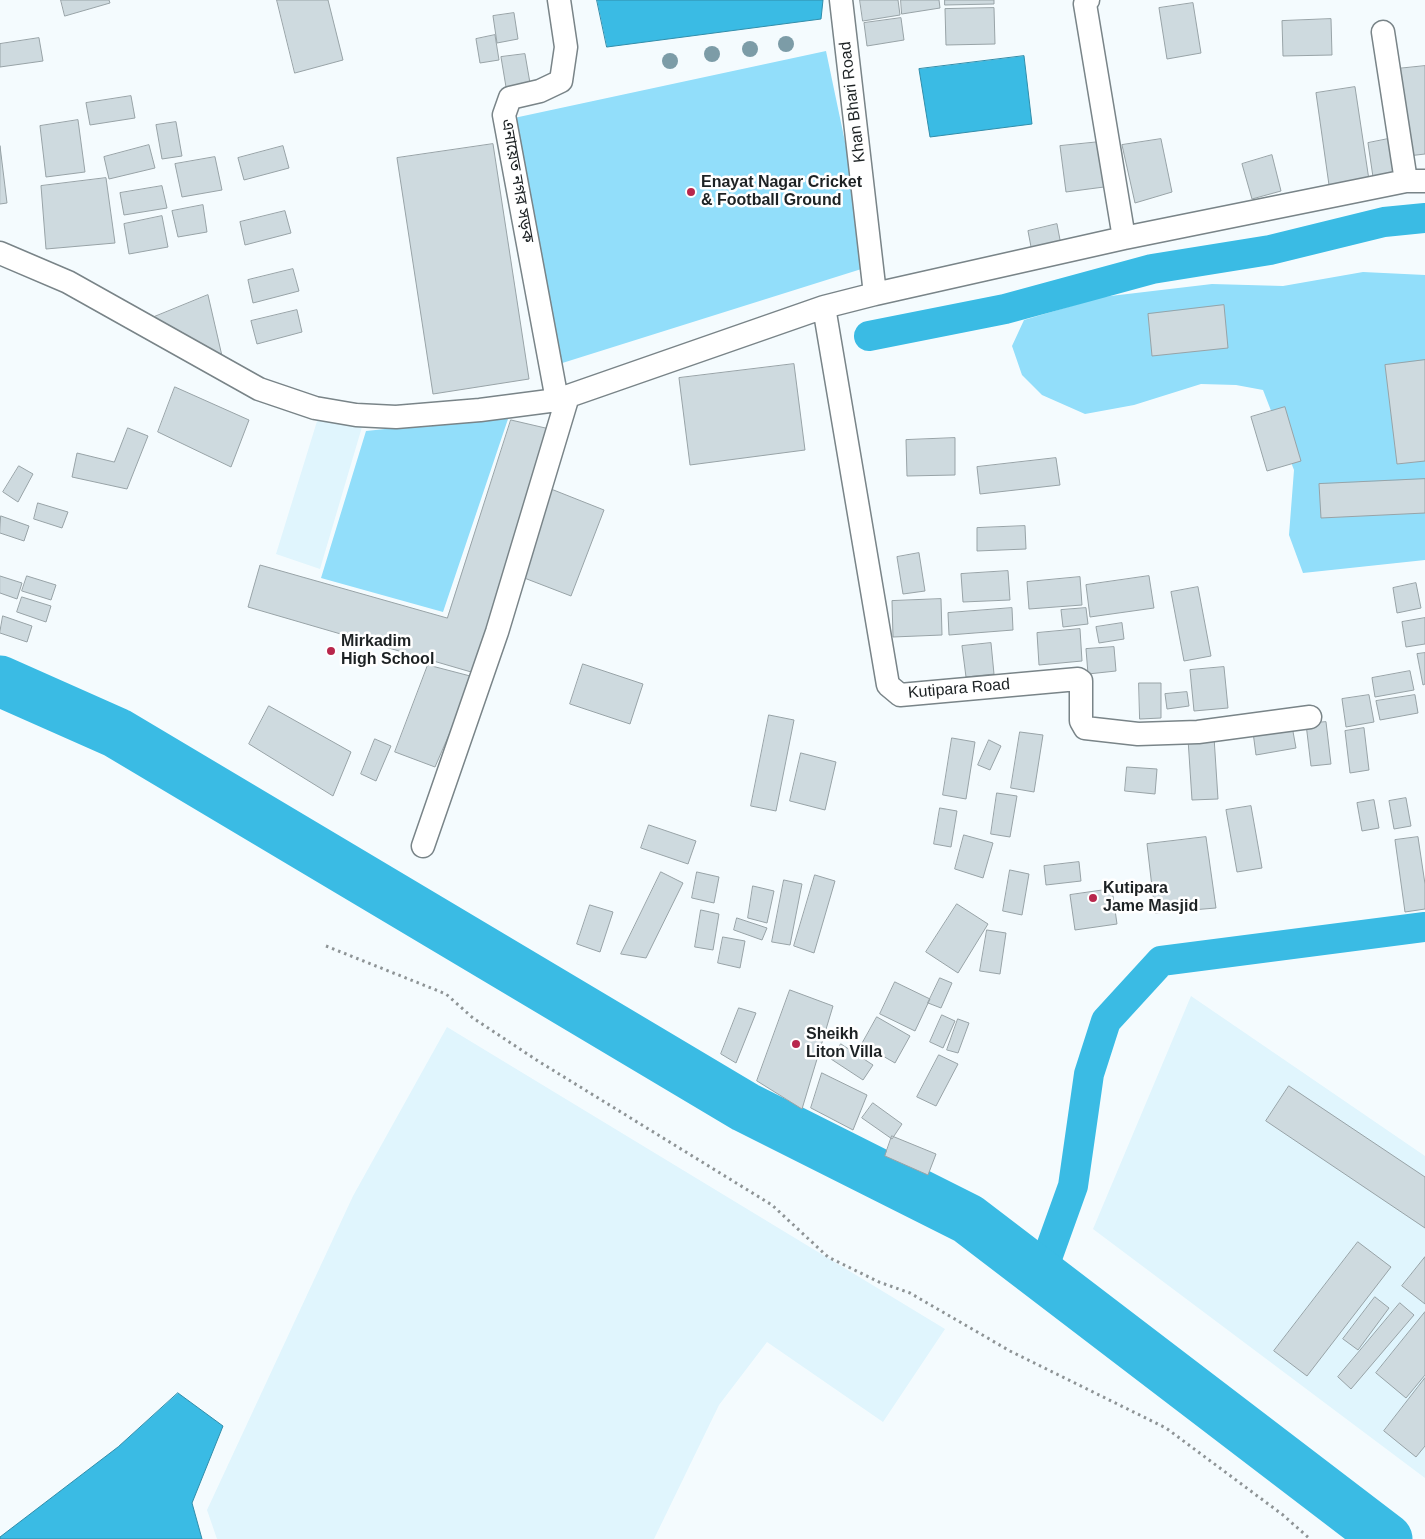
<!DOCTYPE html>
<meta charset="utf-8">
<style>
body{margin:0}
canvas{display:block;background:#f4fbfe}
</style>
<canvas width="1425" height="1539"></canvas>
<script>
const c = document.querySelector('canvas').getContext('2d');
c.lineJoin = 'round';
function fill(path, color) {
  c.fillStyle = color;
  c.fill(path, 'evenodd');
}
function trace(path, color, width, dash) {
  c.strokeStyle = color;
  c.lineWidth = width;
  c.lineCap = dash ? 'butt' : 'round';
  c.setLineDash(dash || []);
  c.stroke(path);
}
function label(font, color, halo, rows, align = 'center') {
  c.font = font + ' Helvetica,"Noto Sans Bengali",sans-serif';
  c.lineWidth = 5;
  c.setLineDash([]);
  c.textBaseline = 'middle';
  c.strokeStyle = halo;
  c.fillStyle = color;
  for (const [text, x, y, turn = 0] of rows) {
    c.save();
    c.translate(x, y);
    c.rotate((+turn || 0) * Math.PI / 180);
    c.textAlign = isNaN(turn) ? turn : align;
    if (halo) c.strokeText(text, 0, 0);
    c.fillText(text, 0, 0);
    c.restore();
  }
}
const built = new Path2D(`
 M 318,418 L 362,427 L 320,569 L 276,554 Z
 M 1191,996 L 1425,1156 L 1425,1478 L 1093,1229 Z
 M 447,1027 L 945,1329 L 883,1422 L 767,1342 L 719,1405 L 654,1539 L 217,1539 L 207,1510 L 353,1196 Z`);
const green = new Path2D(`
 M 826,51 L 871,266 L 556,365 L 514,118 Z
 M 1363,272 L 1425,275 L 1425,560 L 1303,573 L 1289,535 L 1294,470 L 1263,390 L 1236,385 L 1201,384 L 1134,405 L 1085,414 L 1042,395 L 1022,375 L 1012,346 L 1024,320 L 1102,297 L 1212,284 L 1283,286 Z
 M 509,416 L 443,612 L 321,578 L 366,431 Z`);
const water = new Path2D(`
 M 597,0 L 823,0 L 821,19 L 607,47 Z
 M 1024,56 L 1032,124 L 930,137 L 919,69 Z
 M 178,1393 L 223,1426 L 192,1503 L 202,1539 L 0,1539 L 0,1537 L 118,1447 Z`);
const canal = new Path2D(`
 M 869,336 L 1005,309 L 1152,269 L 1270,250 L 1384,222 L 1425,218
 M 1041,1275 L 1073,1186 L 1089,1074 L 1106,1021 L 1161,961 L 1425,927`);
const river = new Path2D(`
 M 0,681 L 117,733 L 745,1107 L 968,1219 L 1387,1539`);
const building = new Path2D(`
 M 61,0 L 109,0 L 110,3 L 65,16 Z
 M 277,0 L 328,0 L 343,60 L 295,73 Z
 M 860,0 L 898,0 L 900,15 L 863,21 Z
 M 901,0 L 939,0 L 940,8 L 902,14 Z
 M 945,0 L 994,0 L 994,4 L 945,5 Z
 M 1193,3 L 1201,53 L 1167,59 L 1159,8 Z
 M 994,8 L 995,44 L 946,45 L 945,9 Z
 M 514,13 L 518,39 L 497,43 L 493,16 Z
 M 901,18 L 904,40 L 867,46 L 864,23 Z
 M 1331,19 L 1332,55 L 1283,56 L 1282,21 Z
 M 495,35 L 499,60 L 480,63 L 476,39 Z
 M 39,38 L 43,61 L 0,67 L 0,44 Z
 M 525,54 L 530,83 L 506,87 L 501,57 Z
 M 1425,66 L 1425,154 L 1408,156 L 1396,69 Z
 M 1355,87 L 1369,180 L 1329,185 L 1316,93 Z
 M 131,96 L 135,118 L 90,125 L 86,103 Z
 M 78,120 L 85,172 L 46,177 L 40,126 Z
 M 176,122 L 182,156 L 162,159 L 156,125 Z
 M 1393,138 L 1397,173 L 1373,177 L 1368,143 Z
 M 1161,139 L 1172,192 L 1135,203 L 1122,145 Z
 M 1100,142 L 1104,187 L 1066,192 L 1060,146 Z
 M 493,144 L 529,379 L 433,394 L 397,158 Z
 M 149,145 L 155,168 L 109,179 L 104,157 Z
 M 0,146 L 7,203 L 0,204 Z
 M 283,146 L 289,168 L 244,180 L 238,158 Z
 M 1272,155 L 1281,191 L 1252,199 L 1242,164 Z
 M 215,157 L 222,190 L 182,197 L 175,164 Z
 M 106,178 L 115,243 L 46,249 L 41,186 Z
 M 162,186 L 167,208 L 124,215 L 120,193 Z
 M 203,205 L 207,232 L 178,237 L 172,211 Z
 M 285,211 L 291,233 L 245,245 L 240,222 Z
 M 162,216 L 168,247 L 129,254 L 124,224 Z
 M 1057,224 L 1061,245 L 1032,252 L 1028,231 Z
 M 293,269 L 299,291 L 253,303 L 248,280 Z
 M 208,295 L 222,356 L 154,317 Z
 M 1224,305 L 1228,348 L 1152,356 L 1148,314 Z
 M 297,310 L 302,332 L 257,344 L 251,321 Z
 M 1425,360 L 1425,461 L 1397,464 L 1385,365 Z
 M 794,364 L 805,450 L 690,465 L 679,378 Z
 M 175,387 L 249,420 L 231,467 L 158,432 Z
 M 1285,407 L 1301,461 L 1267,471 L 1251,417 Z
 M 511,420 L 554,430 L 478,674 L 248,607 L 260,565 L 447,618 Z
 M 128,428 L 148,436 L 127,489 L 72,477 L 77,453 L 114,462 Z
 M 955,438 L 955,475 L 907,476 L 906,440 Z
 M 1056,458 L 1060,485 L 980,494 L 977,467 Z
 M 19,466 L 33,474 L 18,502 L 3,492 Z
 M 1425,479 L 1425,513 L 1321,518 L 1319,484 Z
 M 551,489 L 604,510 L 571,596 L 519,576 Z
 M 38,503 L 68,512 L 62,528 L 34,519 Z
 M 1,516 L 29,526 L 24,541 L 0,533 Z
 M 1025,526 L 1026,549 L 977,551 L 977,528 Z
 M 919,553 L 925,591 L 903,594 L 897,557 Z
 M 1008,571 L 1010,600 L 963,602 L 961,574 Z
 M 0,576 L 22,583 L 17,599 L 0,593 Z
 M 27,576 L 56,585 L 51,600 L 22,591 Z
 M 1149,576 L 1154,608 L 1090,617 L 1086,585 Z
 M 1080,577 L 1082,605 L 1029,609 L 1027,582 Z
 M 1416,583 L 1421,608 L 1397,613 L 1393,588 Z
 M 1198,587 L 1211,656 L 1184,661 L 1171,592 Z
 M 22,597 L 51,606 L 46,622 L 17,612 Z
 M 941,599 L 942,635 L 893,637 L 892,601 Z
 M 1012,608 L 1013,630 L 949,635 L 948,613 Z
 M 1086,608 L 1088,624 L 1063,627 L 1061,610 Z
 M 3,616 L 32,626 L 27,642 L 0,633 Z
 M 1425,618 L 1425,644 L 1406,647 L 1402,622 Z
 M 1122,623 L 1124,639 L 1099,643 L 1096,627 Z
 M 1080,629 L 1082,661 L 1039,665 L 1037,633 Z
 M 991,643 L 994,674 L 966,677 L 962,646 Z
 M 1114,647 L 1116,671 L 1088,674 L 1086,649 Z
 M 1425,653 L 1425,684 L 1423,685 L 1417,654 Z
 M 583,664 L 643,684 L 630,724 L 570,704 Z
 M 428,665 L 474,677 L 435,767 L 395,752 Z
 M 1224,667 L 1228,708 L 1194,711 L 1190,670 Z
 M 1410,671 L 1414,690 L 1375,697 L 1372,678 Z
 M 1139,683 L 1161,683 L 1161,718 L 1140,719 Z
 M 1187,692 L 1189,706 L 1167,709 L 1165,694 Z
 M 1369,695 L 1374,722 L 1346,727 L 1342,699 Z
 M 1415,695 L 1418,713 L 1380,720 L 1376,701 Z
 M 269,706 L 351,752 L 333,796 L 249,744 Z
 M 769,715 L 794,720 L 776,811 L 751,806 Z
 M 1326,722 L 1331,764 L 1311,766 L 1306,724 Z
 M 1292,726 L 1296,748 L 1256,755 L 1253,732 Z
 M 1364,728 L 1369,770 L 1350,773 L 1345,731 Z
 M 1020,732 L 1043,735 L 1034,792 L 1011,788 Z
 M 1214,737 L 1218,799 L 1192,800 L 1188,739 Z
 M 952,738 L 975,742 L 966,799 L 943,795 Z
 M 375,739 L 391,746 L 376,781 L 361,774 Z
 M 989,740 L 1001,746 L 990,770 L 978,765 Z
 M 801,753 L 836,762 L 825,810 L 790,801 Z
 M 1127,767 L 1157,769 L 1155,794 L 1125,791 Z
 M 997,793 L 1017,796 L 1010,837 L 991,834 Z
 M 1406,798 L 1411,826 L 1394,829 L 1389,801 Z
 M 1374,800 L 1379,828 L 1362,831 L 1357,803 Z
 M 1251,806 L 1262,868 L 1237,872 L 1226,810 Z
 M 940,808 L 957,811 L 951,847 L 934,844 Z
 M 649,825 L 696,841 L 688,864 L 641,848 Z
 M 964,835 L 993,843 L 983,878 L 955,869 Z
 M 1206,837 L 1216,908 L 1155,913 L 1147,844 Z
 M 1418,837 L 1425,884 L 1425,909 L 1405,912 L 1395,840 Z
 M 1079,862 L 1081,881 L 1046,885 L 1044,866 Z
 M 1010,870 L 1029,874 L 1022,915 L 1003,911 Z
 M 661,872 L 683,883 L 646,958 L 621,954 Z
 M 697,872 L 719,877 L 714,903 L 692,898 Z
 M 815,875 L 835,881 L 814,953 L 794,946 Z
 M 784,880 L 802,884 L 790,945 L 772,942 Z
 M 753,886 L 774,891 L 767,923 L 748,918 Z
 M 1112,889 L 1117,924 L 1075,930 L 1070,895 Z
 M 957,904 L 988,924 L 958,973 L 926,952 Z
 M 590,905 L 613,912 L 600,952 L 577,944 Z
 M 701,910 L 719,914 L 713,950 L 695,947 Z
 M 737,918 L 767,928 L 762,940 L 734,930 Z
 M 987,930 L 1006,933 L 1000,974 L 980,971 Z
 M 723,937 L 745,941 L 740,968 L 718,963 Z
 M 940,978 L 952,983 L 941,1008 L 928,1003 Z
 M 895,982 L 930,999 L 915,1031 L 880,1014 Z
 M 790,990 L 833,1006 L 802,1109 L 757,1081 Z
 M 739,1008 L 756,1013 L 736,1063 L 721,1054 Z
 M 942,1015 L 955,1021 L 943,1048 L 930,1042 Z
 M 877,1017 L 910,1036 L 895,1063 L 862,1044 Z
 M 958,1019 L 969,1023 L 958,1053 L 947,1050 Z
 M 841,1044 L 873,1065 L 863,1080 L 831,1059 Z
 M 939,1055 L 958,1064 L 936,1106 L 917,1097 Z
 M 822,1073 L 867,1095 L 853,1130 L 811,1108 Z
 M 1289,1086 L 1425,1177 L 1425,1228 L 1266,1121 Z
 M 873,1103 L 902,1124 L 892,1139 L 862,1118 Z
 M 892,1136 L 936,1154 L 928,1175 L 885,1156 Z
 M 1358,1242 L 1391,1267 L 1307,1376 L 1274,1351 Z
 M 1425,1257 L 1425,1304 L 1402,1286 Z
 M 1375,1297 L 1389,1308 L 1358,1350 L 1343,1339 Z
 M 1400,1303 L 1414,1315 L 1351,1389 L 1338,1377 Z
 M 1425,1312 L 1425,1375 L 1406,1398 L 1376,1373 Z
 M 1425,1378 L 1425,1446 L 1416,1457 L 1384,1431 Z`);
const path = new Path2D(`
 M 326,946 L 446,994 L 473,1018 L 538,1061 L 772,1205 L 828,1257 L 879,1282 L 910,1293 L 1010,1351 L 1166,1428 L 1283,1515 L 1310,1539`);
const street = new Path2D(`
 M 841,0 L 875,294
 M 1088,0 L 1085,4 L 1124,238
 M 1383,32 L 1406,181
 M 0,253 L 68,282 L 259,389 L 315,408 L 356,415 L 396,417 L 480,410 L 557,400 L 824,307 L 875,294 L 1124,238 L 1406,181 L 1425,181
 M 824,307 L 888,685 L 900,695 L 1078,679 L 1081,681 L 1081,721 L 1085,728 L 1138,734 L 1198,732 L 1310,717
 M 557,400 L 504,115 L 510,98 L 540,91 L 561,81 L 566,47 L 559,0
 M 423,846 L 497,632 L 568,396`);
const trees = [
 [786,44],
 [750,49],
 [712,54],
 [670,61]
];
const markers = [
 [691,192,5,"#b8274c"],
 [331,651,5,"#b8274c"],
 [1093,898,5,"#b8274c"],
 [796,1044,5,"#b8274c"]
];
const streetNames = [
 ["Khan Bhari Road",853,102,-97],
 ["এনায়েত নগর সড়ক",517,181,80],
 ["Kutipara Road",959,689,-5]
];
const poiNames = [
 ["Enayat Nagar Cricket",701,183],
 ["& Football Ground",701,201],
 ["Mirkadim",341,642],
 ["High School",341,660],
 ["Kutipara",1103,889],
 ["Jame Masjid",1103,907],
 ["Sheikh",806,1035],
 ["Liton Villa",806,1053]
];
fill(built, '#e0f5fd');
fill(green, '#92defa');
fill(water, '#3abbe4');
trace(water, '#318daa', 1);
trace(canal, '#3abbe4', 30);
trace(river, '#3abbe4', 51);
fill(building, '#cedadf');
trace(building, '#98a3a7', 1);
trace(street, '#798488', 25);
trace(path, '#8e9496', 3, [2.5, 4]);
trace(street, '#fff', 22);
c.fillStyle = '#7c9ca7';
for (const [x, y] of trees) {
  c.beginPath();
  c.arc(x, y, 8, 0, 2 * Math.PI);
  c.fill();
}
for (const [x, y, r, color] of markers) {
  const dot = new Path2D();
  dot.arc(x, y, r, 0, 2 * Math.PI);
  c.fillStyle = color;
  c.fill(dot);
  trace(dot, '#fff', 2);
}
label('16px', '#1d2224', '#fff', streetNames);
label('bold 16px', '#1d2224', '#fff', poiNames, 'left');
</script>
